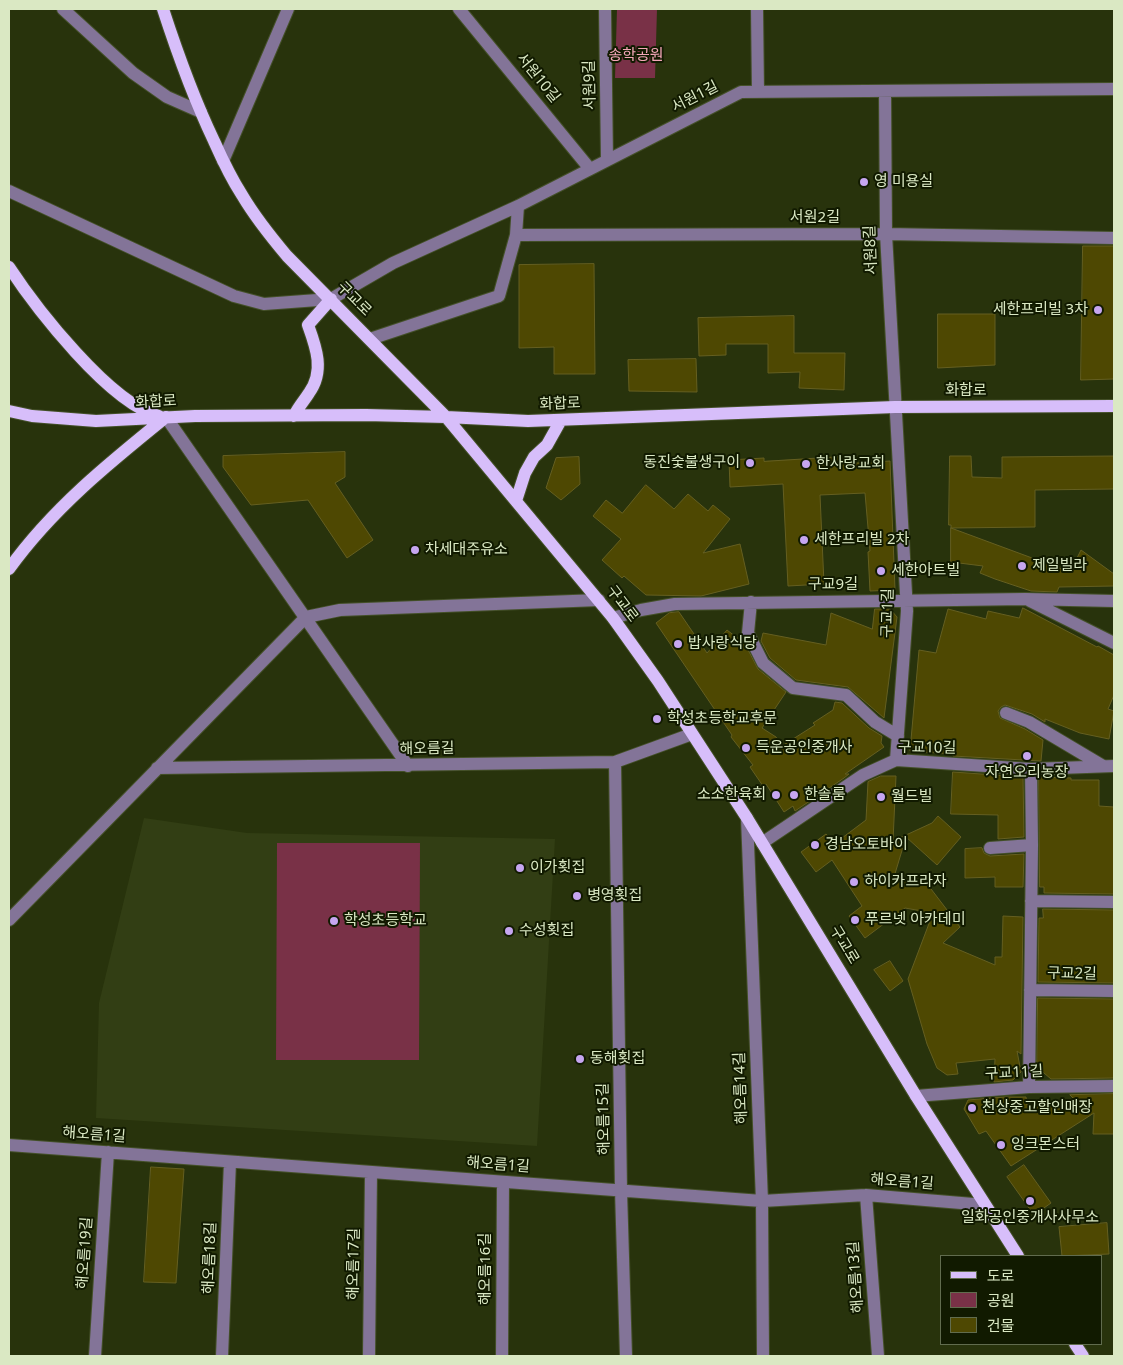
<!DOCTYPE html>
<meta charset="utf-8">
<style>
body{margin:0}
#map{position:relative;width:1123px;height:1365px;overflow:hidden;background:#28330c;font-family:"Noto Sans","Noto Sans KR",sans-serif}
canvas{display:block}
.frame{position:absolute;inset:0;border:10px solid #dae8c3;pointer-events:none}
.legend{position:absolute;left:940px;top:1255px;width:162px;height:90px;box-sizing:border-box;background:#111a00;border:1px solid #616c4e;margin:0;padding:6px 9px;list-style:none;font-size:15px;color:#dae8c3}
.legend li{display:flex;align-items:center;gap:10px;height:25px}
.legend b{width:25px;border:1px solid #616c4e}
</style>
<div id="map">
<canvas width="1123" height="1365"></canvas>
<div class="frame"></div>
<ul class="legend">
<li><b style="height:6px;background:#d7befa"></b>도로</li>
<li><b style="height:14px;background:#793147"></b>공원</li>
<li><b style="height:14px;background:#4e4802"></b>건물</li>
</ul>
</div>
<script>
const c = document.querySelector('canvas').getContext('2d');
c.lineJoin = 'round';
function fill(path, color) {
  c.fillStyle = color;
  c.fill(path, 'evenodd');
}
function trace(path, color, width, dash) {
  c.strokeStyle = color;
  c.lineWidth = width;
  c.lineCap = dash ? 'butt' : 'round';
  c.setLineDash(dash || []);
  c.stroke(path);
}
function label(font, color, halo, rows, align = 'center') {
  c.font = font + ' "Noto Sans","Noto Sans KR",sans-serif';
  c.lineWidth = 4;
  c.setLineDash([]);
  c.textBaseline = 'middle';
  c.strokeStyle = halo;
  c.fillStyle = color;
  for (const [text, x, y, turn = 0] of rows) {
    c.save();
    c.translate(x, y);
    c.rotate((+turn || 0) * Math.PI / 180);
    c.textAlign = isNaN(turn) ? turn : align;
    if (halo) c.strokeText(text, 0, 0);
    c.fillText(text, 0, 0);
    c.restore();
  }
}
const built = new Path2D(`
 M 144,818 L 247,833 L 555,839 L 537,1146 L 96,1118 L 99,1003 Z`);
const green = new Path2D(`
 M 617,9 L 657,9 L 655,78 L 615,78 Z
 M 277,843 L 420,843 L 419,1060 L 276,1060 Z`);
const building = new Path2D(`
 M 1083,246 L 1114,246 L 1114,379 L 1081,380 Z
 M 594,264 L 595,374 L 554,374 L 554,347 L 519,348 L 519,265 Z
 M 938,314 L 995,314 L 995,365 L 938,368 Z
 M 794,316 L 794,353 L 845,353 L 844,390 L 799,388 L 800,372 L 768,373 L 768,344 L 726,344 L 726,355 L 699,356 L 698,318 Z
 M 696,359 L 697,392 L 629,391 L 628,360 Z
 M 345,452 L 345,477 L 335,483 L 373,540 L 347,558 L 308,500 L 251,505 L 223,467 L 223,456 Z
 M 950,456 L 971,456 L 972,477 L 1002,478 L 1002,457 L 1114,456 L 1114,489 L 1035,490 L 1035,527 L 951,528 L 951,525 L 949,525 Z
 M 579,457 L 580,484 L 561,500 L 546,488 L 556,458 Z
 M 841,457 L 842,464 L 890,461 L 895,590 L 870,591 L 868,552 L 870,551 L 865,493 L 820,495 L 824,584 L 788,586 L 783,484 L 730,487 L 729,460 L 764,458 L 764,461 Z
 M 646,485 L 674,509 L 688,494 L 708,511 L 713,505 L 730,519 L 703,553 L 740,544 L 749,584 L 701,596 L 646,595 L 624,576 L 622,578 L 602,560 L 621,539 L 593,516 L 606,500 L 622,513 Z
 M 951,528 L 1070,572 L 1081,550 L 1114,574 L 1114,586 L 1059,587 L 1057,592 L 1031,591 L 995,579 L 980,573 L 983,566 L 951,562 Z
 M 1023,608 L 1097,647 L 1098,646 L 1114,655 L 1114,695 L 1108,709 L 1114,711 L 1109,739 L 1080,733 L 1045,719 L 1045,722 L 1032,714 L 1005,705 L 1001,707 L 998,711 L 1000,718 L 1025,729 L 1043,740 L 1041,761 L 953,756 L 953,754 L 910,751 L 919,650 L 936,653 L 948,609 L 986,619 L 988,611 L 1019,618 Z
 M 875,609 L 890,609 L 897,617 L 884,718 L 848,687 L 796,680 L 770,658 L 761,641 L 763,633 L 826,645 L 831,613 L 872,629 Z
 M 679,612 L 707,653 L 727,630 L 745,644 L 758,669 L 786,692 L 762,728 L 776,737 L 782,746 L 815,725 L 813,723 L 833,710 L 835,702 L 842,703 L 869,728 L 882,736 L 881,743 L 884,747 L 845,774 L 849,774 L 844,778 L 795,811 L 793,806 L 784,812 L 766,784 L 763,786 L 750,767 L 753,765 L 731,737 L 732,735 L 656,623 L 669,613 Z
 M 953,772 L 1023,777 L 1024,837 L 998,839 L 998,815 L 951,814 Z
 M 881,776 L 896,776 L 893,841 L 932,823 L 938,816 L 961,837 L 937,865 L 906,837 L 894,877 L 928,885 L 960,927 L 943,943 L 995,965 L 995,957 L 1002,957 L 1003,916 L 1023,917 L 1021,1054 L 1017,1051 L 1021,1072 L 1013,1080 L 994,1082 L 995,1059 L 956,1063 L 958,1074 L 947,1075 L 937,1068 L 927,1044 L 908,979 L 933,913 L 905,908 L 865,938 L 849,916 L 862,906 L 832,860 L 816,872 L 801,852 L 826,834 L 834,844 L 866,820 L 868,782 Z
 M 1039,777 L 1071,778 L 1071,780 L 1099,780 L 1099,806 L 1114,807 L 1114,894 L 1044,893 L 1044,887 L 1040,887 Z
 M 982,848 L 984,853 L 990,856 L 1024,854 L 1023,887 L 995,887 L 995,877 L 965,878 L 965,849 Z
 M 1043,909 L 1114,910 L 1114,983 L 1038,982 L 1039,918 L 1043,918 Z
 M 890,961 L 903,981 L 890,991 L 874,970 Z
 M 1038,998 L 1114,999 L 1114,1078 L 1051,1079 L 1037,1067 Z
 M 1114,1094 L 1114,1134 L 1093,1134 L 1094,1113 L 1011,1166 L 986,1131 L 979,1134 L 964,1109 L 968,1100 L 1004,1097 L 1026,1097 L 1027,1105 L 1074,1099 L 1070,1095 Z
 M 1024,1165 L 1051,1203 L 1034,1215 L 1007,1177 Z
 M 151,1167 L 184,1169 L 176,1283 L 144,1282 Z
 M 1107,1223 L 1109,1254 L 1062,1256 L 1059,1227 Z`);
const minor = new Path2D(`
 M 63,9 L 133,73 L 167,97 L 201,112
 M 459,9 L 590,169
 M 605,9 L 607,160
 M 757,9 L 758,92
 M 885,91 L 886,234 L 907,611 L 896,760
 M 223,161 L 288,9
 M 9,191 L 234,296 L 264,304 L 331,299 L 393,263 L 518,206 L 741,92 L 1114,89
 M 516,235 L 886,234 L 1114,238
 M 370,339 L 499,296 L 516,235 L 518,206
 M 166,417 L 408,766
 M 1030,601 L 1114,643
 M 751,602 L 748,633 L 763,663 L 793,688 L 846,695 L 875,722 L 898,736
 M 613,618 L 641,610 L 675,604 L 1025,599 L 1114,601
 M 1006,713 L 1029,722 L 1103,766
 M 615,762 L 621,1191 L 626,1356
 M 157,768 L 615,762 L 692,734
 M 747,818 L 762,1201 L 763,1356
 M 762,843 L 863,775 L 896,760 L 1031,769 L 1114,766
 M 990,848 L 1032,845
 M 1031,901 L 1114,902
 M 9,920 L 306,617 L 340,610 L 599,600
 M 1030,990 L 1114,991
 M 1029,1087 L 1032,845 L 1031,769
 M 916,1096 L 1029,1087 L 1114,1086
 M 9,1145 L 762,1201 L 866,1195 L 985,1205
 M 866,1195 L 878,1356
 M 95,1356 L 108,1152
 M 222,1356 L 230,1162
 M 369,1356 L 371,1172
 M 502,1356 L 503,1182`);
const major = new Path2D(`
 M 163,9 C 178,55 193,97 214,141 C 222,159 231,178 242,195 C 255,217 271,237 287,256 L 446,417 L 613,618 L 658,681 L 747,818 L 916,1096 L 1018,1256
 M 9,267 C 36,308 110,404 159,416
 M 9,411 L 32,416 L 96,421 L 195,416 L 366,415 L 446,417 L 528,421 L 895,407 L 1114,406
 M 294,416 C 298,407 304,401 309,393 C 325,371 316,347 308,325 L 331,299
 M 516,501 L 525,473 L 534,457 L 547,445 L 561,420
 M 9,569 C 52,509 109,463 166,417
 M 1075,1344 L 1083,1356`);
const markers = [
 [864,182,5,"#c6a6f0"],
 [1098,310,5,"#c6a6f0"],
 [750,463,5,"#c6a6f0"],
 [806,464,5,"#c6a6f0"],
 [804,540,5,"#c6a6f0"],
 [415,550,5,"#c6a6f0"],
 [1022,566,5,"#c6a6f0"],
 [881,571,5,"#c6a6f0"],
 [678,644,5,"#c6a6f0"],
 [657,719,5,"#c6a6f0"],
 [746,748,5,"#c6a6f0"],
 [1027,756,5,"#c6a6f0"],
 [776,795,5,"#c6a6f0"],
 [794,795,5,"#c6a6f0"],
 [881,797,5,"#c6a6f0"],
 [815,845,5,"#c6a6f0"],
 [520,868,5,"#c6a6f0"],
 [854,882,5,"#c6a6f0"],
 [577,896,5,"#c6a6f0"],
 [855,920,5,"#c6a6f0"],
 [334,921,5,"#c6a6f0"],
 [509,931,5,"#c6a6f0"],
 [580,1059,5,"#c6a6f0"],
 [972,1108,5,"#c6a6f0"],
 [1001,1145,5,"#c6a6f0"],
 [1030,1201,5,"#c6a6f0"]
];
const parkNames = [
 ["송학공원",636,56]
];
const streetNames = [
 ["서원10길",538,78,51],
 ["서원9길",590,85,-91],
 ["서원1길",695,97,-27],
 ["서원2길",815,218],
 ["서원8길",871,250,-92],
 ["구교로",354,299,45],
 ["화합로",966,391],
 ["화합로",156,402,-3],
 ["화합로",560,404,-2],
 ["구교9길",833,585],
 ["구교로",622,604,53],
 ["구교1길",888,613,-89],
 ["구교10길",927,748,1],
 ["해오름길",427,749,-1],
 ["구교로",844,945,59],
 ["구교2길",1072,974,1],
 ["구교11길",1014,1073,-3],
 ["해오름14길",741,1088,-92],
 ["해오름15길",604,1119,-91],
 ["해오름1길",94,1135,4],
 ["해오름1길",498,1165,4],
 ["해오름1길",902,1182,4],
 ["해오름19길",85,1253,-86],
 ["해오름18길",210,1258,-88],
 ["해오름17길",354,1264,-89],
 ["해오름16길",486,1269,-90],
 ["해오름13길",856,1277,-94]
];
const poiNames = [
 ["영 미용실",874,182],
 ["세한프리빌 3차",1088,310,"right"],
 ["동진숯불생구이",740,463,"right"],
 ["한사랑교회",816,464],
 ["세한프리빌 2차",814,540],
 ["차세대주유소",425,550],
 ["제일빌라",1032,566],
 ["세한아트빌",891,571],
 ["밥사랑식당",688,644],
 ["학성초등학교후문",667,719],
 ["득운공인중개사",756,748],
 ["자연오리농장",1027,773,"center"],
 ["소소한육회",766,795,"right"],
 ["한솔룸",804,795],
 ["월드빌",891,797],
 ["경남오토바이",825,845],
 ["이가횟집",530,868],
 ["하이카프라자",864,882],
 ["병영횟집",587,896],
 ["푸르넷 아카데미",865,920],
 ["학성초등학교",344,921],
 ["수성횟집",519,931],
 ["동해횟집",590,1059],
 ["천상중고할인매장",982,1108],
 ["잉크몬스터",1011,1145],
 ["일화공인중개사사무소",1030,1218,"center"]
];
fill(built, '#323e14');
fill(green, '#793147');
fill(building, '#4e4802');
trace(building, '#655f21', 1);
trace(minor, '#445029', 14);
trace(major, '#445029', 14);
trace(minor, '#837498', 12);
trace(major, '#d7befa', 12);
for (const [x, y, r, color] of markers) {
  const dot = new Path2D();
  dot.arc(x, y, r, 0, 2 * Math.PI);
  c.fillStyle = color;
  c.fill(dot);
  trace(dot, '#111a00', 2);
}
label('15px', '#f5a7b9', '#111a00', parkNames);
label('15px', '#dae8c3', '#111a00', streetNames);
label('15px', '#dae8c3', '#111a00', poiNames, 'left');
</script>
